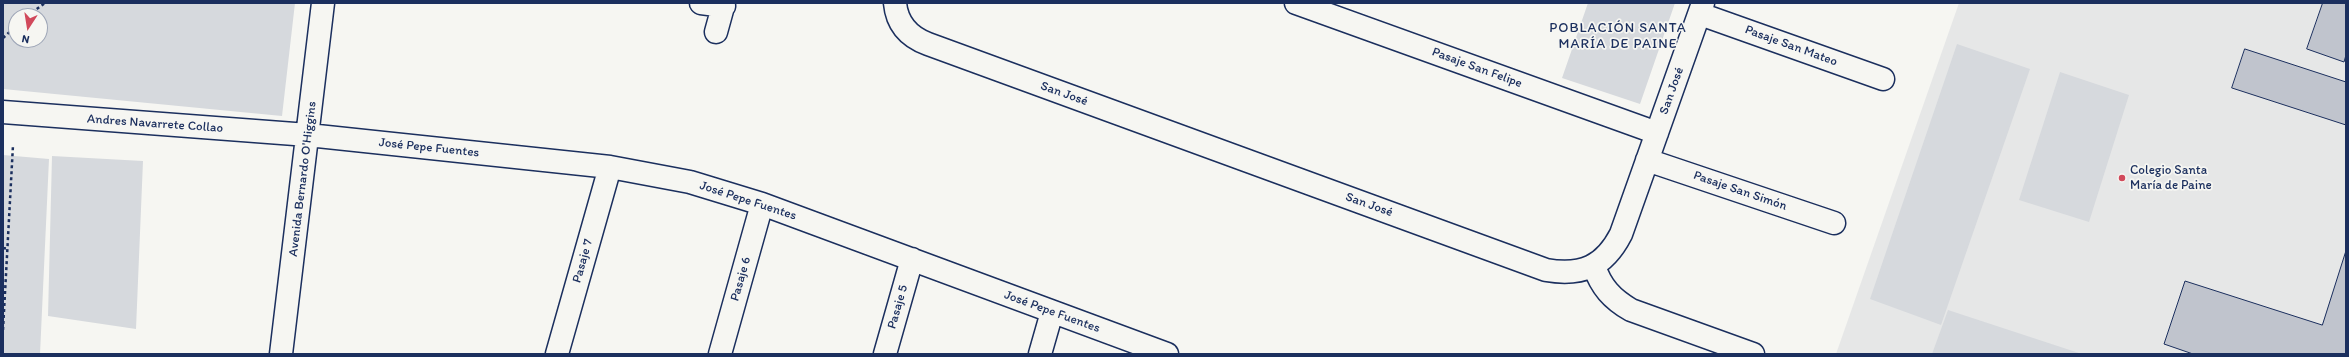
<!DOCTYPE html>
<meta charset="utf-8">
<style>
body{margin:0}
#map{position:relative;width:2349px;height:357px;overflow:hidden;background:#f6f6f2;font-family:Itim,sans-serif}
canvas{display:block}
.frame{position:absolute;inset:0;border:4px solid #1b2f5e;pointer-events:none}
.north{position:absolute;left:8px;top:8px;width:40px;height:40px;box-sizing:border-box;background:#f6f6f2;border:1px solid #9ea6b7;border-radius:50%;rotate:192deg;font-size:11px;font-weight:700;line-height:16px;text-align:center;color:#1b2f5e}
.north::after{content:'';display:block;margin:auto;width:14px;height:18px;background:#d1495b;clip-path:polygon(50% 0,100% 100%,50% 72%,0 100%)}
</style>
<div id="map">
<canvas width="2349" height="357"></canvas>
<div class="frame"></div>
<div class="north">N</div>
</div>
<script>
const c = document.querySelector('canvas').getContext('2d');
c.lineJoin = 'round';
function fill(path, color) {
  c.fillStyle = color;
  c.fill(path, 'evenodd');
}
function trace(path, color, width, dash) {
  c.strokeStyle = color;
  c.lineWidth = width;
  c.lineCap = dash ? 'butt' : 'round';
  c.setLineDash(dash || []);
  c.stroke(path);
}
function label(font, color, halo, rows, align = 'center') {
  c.font = font + ' Itim,sans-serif';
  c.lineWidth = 3.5;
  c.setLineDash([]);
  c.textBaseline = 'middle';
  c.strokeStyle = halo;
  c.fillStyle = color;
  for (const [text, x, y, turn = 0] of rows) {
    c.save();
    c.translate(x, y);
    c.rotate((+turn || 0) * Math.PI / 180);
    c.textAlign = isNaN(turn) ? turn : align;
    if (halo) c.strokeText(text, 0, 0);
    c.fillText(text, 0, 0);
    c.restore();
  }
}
const built = new Path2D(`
 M 1959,3 L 2346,3 L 2346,354 L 1836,354 Z`);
const green = new Path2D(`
 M 3,3 L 295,3 L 282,116 L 3,89 ZM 16,16 L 40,16 L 40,40 L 16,40 Z
 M 1588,3 L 1675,3 L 1640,104 L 1562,78 Z
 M 1957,44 L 2030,69 L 1941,325 L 1870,299 Z
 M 2060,72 L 2129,95 L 2089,222 L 2019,200 Z
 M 3,155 L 49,159 L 40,354 L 3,354 Z
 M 52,156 L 143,161 L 136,329 L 48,316 Z
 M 1948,310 L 2082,354 L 1932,354 Z`);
const building = new Path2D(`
 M 2323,3 L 2346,3 L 2346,55 L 2344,62 L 2307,49 Z
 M 2245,49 L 2346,82 L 2346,125 L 2232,88 Z
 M 2346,251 L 2346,354 L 2193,354 L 2164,344 L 2185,281 L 2322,325 Z`);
const path = new Path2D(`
 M 27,16 L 45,3
 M 3,38 L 16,26
 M 3,248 L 8,249
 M 3,330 L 13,145`);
const minor = new Path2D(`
 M 701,3 L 724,6
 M 895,3 C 897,24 909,37 928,44 L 1546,270 C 1582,276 1604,267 1621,234 L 1703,3
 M 1296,3 L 1657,133
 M 1700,14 L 1883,79
 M 716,32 L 724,3
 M 3,112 L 308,135 L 610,167 L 690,182 L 762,204 L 1167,354
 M 1647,160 L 1834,223
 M 1594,266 C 1601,287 1612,299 1631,310 L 1753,354
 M 281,354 L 323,3
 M 557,354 L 610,167
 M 720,354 L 762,204
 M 885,354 L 912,259
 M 1040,354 L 1052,312`);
const markers = [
 [2122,178,4,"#d1495b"]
];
const streetNames = [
 ["Pasaje San Mateo",1791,46,20],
 ["Pasaje San Felipe",1477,68,20],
 ["San José",1672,91,-70],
 ["San José",1064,94,20],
 ["Andres Navarrete Collao",155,124,4],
 ["José Pepe Fuentes",429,148,6],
 ["Avenida Bernardo O'Higgins",303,179,-83],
 ["Pasaje San Simón",1740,191,19],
 ["José Pepe Fuentes",748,201,18],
 ["San José",1369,205,20],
 ["Pasaje 7",583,261,-74],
 ["Pasaje 6",741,279,-74],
 ["Pasaje 5",898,307,-74],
 ["José Pepe Fuentes",1052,312,20]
];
const poiNames = [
 ["Colegio Santa",2130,171],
 ["María de Paine",2130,186]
];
const neighbourhoodNames = [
 ["POBLACIÓN SANTA",1618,28],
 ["MARÍA DE PAINE",1618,44]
];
fill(built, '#e6e7e7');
fill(green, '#d6d9dd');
fill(building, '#c0c4cd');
trace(building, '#1b2f5e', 1);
trace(minor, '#1b2f5e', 25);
trace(path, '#1b2f5e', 2.5, [3, 3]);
trace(minor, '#f6f6f2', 22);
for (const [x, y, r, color] of markers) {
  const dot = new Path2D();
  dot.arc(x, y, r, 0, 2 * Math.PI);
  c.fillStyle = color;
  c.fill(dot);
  trace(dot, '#f6f6f2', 1.5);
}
label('13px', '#1b2f5e', '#f6f6f2', streetNames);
label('13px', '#1b2f5e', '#f6f6f2', poiNames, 'left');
c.letterSpacing = '1px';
label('14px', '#1b2f5e', '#f6f6f2', neighbourhoodNames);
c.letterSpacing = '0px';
</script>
